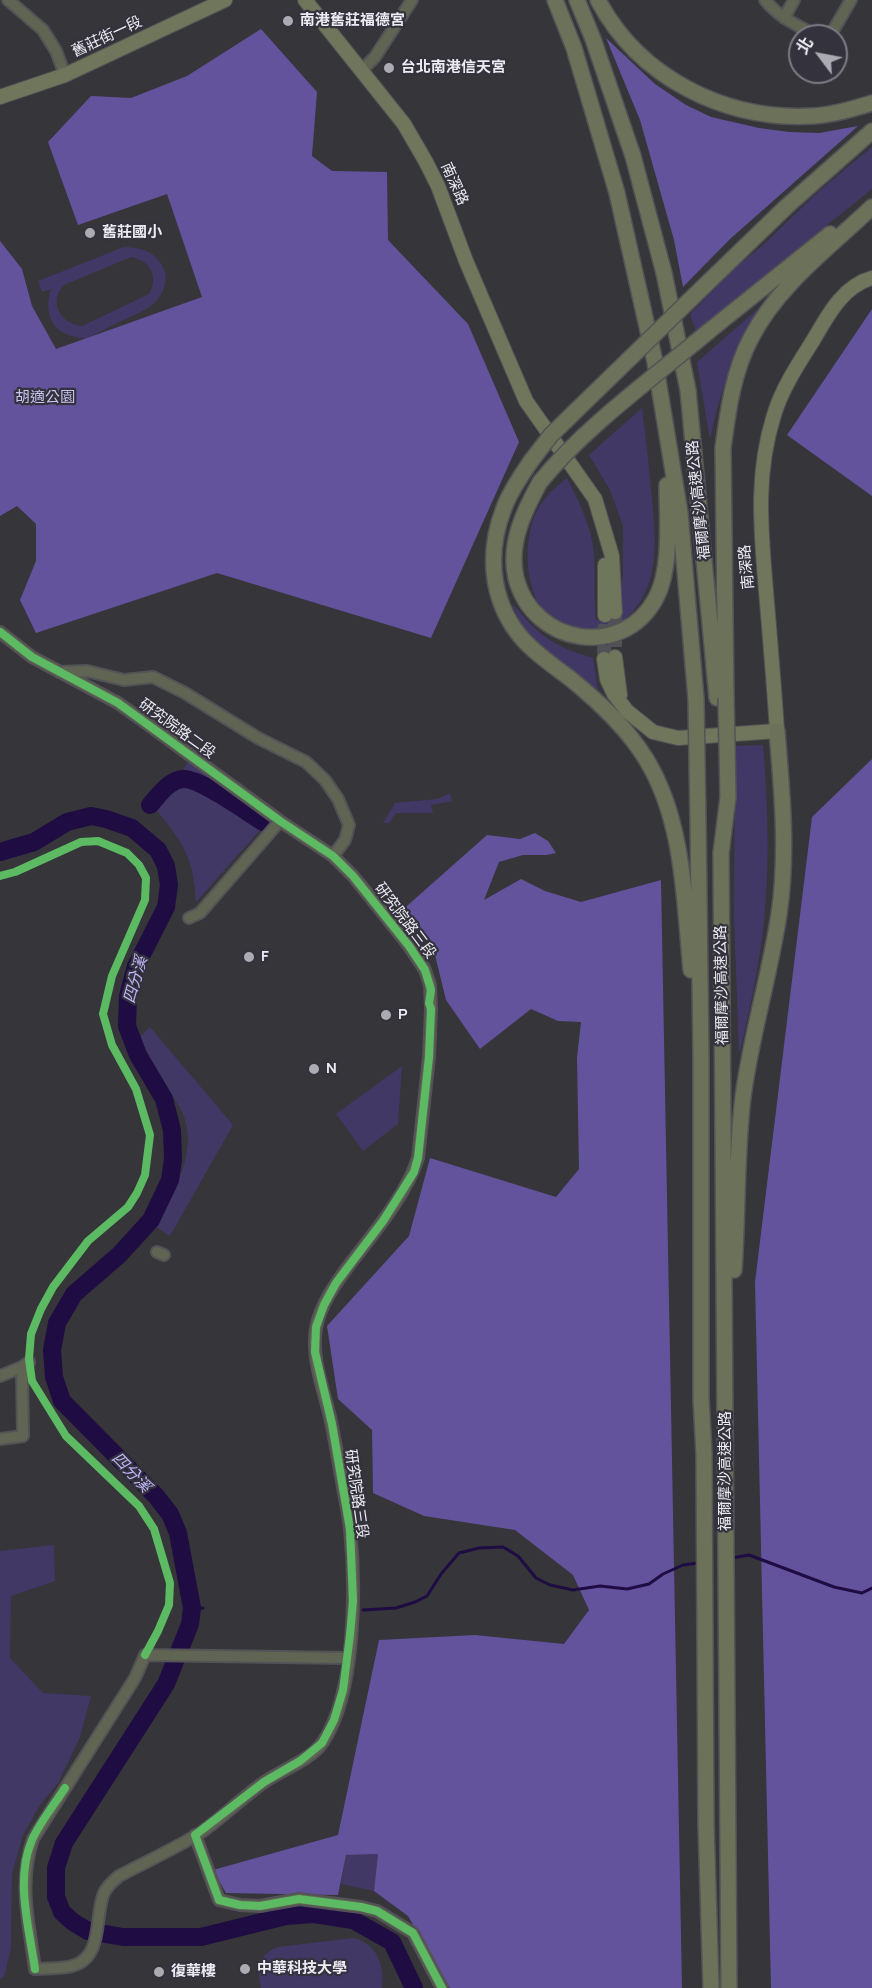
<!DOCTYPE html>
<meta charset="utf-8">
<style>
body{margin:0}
#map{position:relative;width:872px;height:1988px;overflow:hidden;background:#35353a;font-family:Manrope,"Noto Sans TC",sans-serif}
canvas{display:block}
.north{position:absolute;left:788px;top:24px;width:60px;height:60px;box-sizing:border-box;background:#33323d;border:2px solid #7d7c86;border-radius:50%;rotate:302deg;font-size:16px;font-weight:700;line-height:24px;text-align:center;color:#ecebf3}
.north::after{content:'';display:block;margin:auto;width:21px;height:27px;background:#acabb2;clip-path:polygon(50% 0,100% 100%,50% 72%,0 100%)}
</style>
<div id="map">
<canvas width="872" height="1988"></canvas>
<div class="north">北</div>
</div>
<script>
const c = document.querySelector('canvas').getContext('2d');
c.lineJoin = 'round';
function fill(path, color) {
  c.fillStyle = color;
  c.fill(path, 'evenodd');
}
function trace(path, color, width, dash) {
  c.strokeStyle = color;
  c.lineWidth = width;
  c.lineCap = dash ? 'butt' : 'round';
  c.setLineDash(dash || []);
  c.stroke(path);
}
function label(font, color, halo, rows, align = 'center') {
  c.font = font + ' Manrope,"Noto Sans TC",sans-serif';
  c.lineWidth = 4.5;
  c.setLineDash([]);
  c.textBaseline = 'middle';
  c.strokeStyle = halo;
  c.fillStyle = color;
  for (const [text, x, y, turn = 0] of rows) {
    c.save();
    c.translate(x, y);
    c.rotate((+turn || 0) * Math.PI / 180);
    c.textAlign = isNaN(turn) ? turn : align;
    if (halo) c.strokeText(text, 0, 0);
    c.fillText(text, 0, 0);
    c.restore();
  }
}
const green = new Path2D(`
 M 872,147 L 872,189 L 696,331 L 690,314 L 734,269 L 763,245 L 819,191 Z
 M 124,247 C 138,247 151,250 160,262 C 165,269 167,276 165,283 C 161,308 135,314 115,324 C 106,328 95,335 86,338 C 82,339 76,337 72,336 C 50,331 44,309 51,289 L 42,292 L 38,281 ZM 131,257 C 150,260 159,277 149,294 L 82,326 C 60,324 48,301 64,285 Z
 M 759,308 C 735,349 719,394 710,440 L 697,362 Z
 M 642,408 C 646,438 649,468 652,499 C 654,523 657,548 652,571 C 646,602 623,633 589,632 C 583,632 577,628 571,627 C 566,625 558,624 554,621 C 525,602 522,544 535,515 C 542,499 553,489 567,478 C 579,501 592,528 594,554 C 595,576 593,598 596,620 L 618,616 L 623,574 L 623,526 L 610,490 L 589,455 Z
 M 512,603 C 540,636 550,645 593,658 L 598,692 C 566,668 525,643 512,603 Z
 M 763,745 C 769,818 771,892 758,965 C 753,995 746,1025 739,1055 L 734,916 L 735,746 Z
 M 190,759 L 270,819 L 196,902 C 194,859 183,842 157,811 Z
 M 450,793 L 452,801 L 431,805 L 433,813 L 396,813 L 389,823 L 383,823 L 395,803 L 437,799 Z
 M 150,1027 L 233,1125 L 170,1236 L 156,1227 C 173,1191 201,1149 181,1110 L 139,1038 Z
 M 402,1066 L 398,1124 L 363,1151 L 336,1114 Z
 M 54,1545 L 55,1581 L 11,1596 L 10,1658 L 43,1693 L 91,1696 L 80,1737 L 58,1783 L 40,1805 L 23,1835 L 12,1874 L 11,1948 L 4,1977 L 0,1979 L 0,1551 Z
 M 378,1854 L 374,1891 L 341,1884 L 346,1855 Z
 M 353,1938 C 377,1943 385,1966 382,1988 L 261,1988 C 257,1969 257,1955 278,1947 Z`);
const forest = new Path2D(`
 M 261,29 L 317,92 L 312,156 L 332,171 L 387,172 L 388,240 L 468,324 L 519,442 L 431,638 L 217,573 L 36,633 L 20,600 L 36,561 L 36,524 L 17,506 L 0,516 L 0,241 L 22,269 L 32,306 L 56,349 L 202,297 L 167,194 L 78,225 L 48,142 L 91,96 L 131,98 L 187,76 Z
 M 606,38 L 655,84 L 686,105 L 711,117 L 759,128 L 789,132 L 819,133 L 858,126 L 730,239 L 683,287 L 674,240 L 640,120 Z
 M 872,309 L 872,496 L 787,435 Z
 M 872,759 L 872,1988 L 771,1988 L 755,1282 L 812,817 Z
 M 535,833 L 548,841 L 556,853 L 546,855 L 523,855 L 499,862 L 484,900 L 521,879 L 545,891 L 581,902 L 661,880 L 682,1988 L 450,1988 L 408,1916 L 374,1891 L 378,1854 L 346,1855 L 338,1895 L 226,1893 L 213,1870 L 338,1835 L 379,1640 L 475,1635 L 564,1644 L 589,1610 L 573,1575 L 515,1530 L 424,1516 L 373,1493 L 372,1430 L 338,1399 L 327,1326 L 409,1236 L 430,1158 L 556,1197 L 579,1169 L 577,1058 L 581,1022 L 558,1021 L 531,1009 L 480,1049 L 446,1000 L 434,951 L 419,928 L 399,913 L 487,835 L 520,839 Z`);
const stream = new Path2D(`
 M 732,1558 L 749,1555 L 834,1587 L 862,1593 L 872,1588
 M 192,1608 L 203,1608
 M 363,1610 L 396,1608 L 415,1602 L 427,1596 L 441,1574 L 459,1553 L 479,1548 L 503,1547 L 518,1556 L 536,1578 L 550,1585 L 573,1590 L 600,1586 L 627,1589 L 649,1584 L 663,1574 L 683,1565 L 698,1563`);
const river = new Path2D(`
 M 150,805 C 159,795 169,780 183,779 C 200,778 247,812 263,822
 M 0,852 L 34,842 L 67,822 L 91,816 L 106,819 L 132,828 L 158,850 L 166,866 L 169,885 L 166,907 L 136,966 L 128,996 L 127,1026 L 138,1055 L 164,1099 L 172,1130 L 173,1159 L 170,1180 L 151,1220 L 119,1255 L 74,1294 L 57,1323 L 52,1350 L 54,1377 L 62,1401 L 156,1496 L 170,1514 L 178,1533 L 192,1608 L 190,1624 L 166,1684 L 64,1843 L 56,1868 L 56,1897 L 62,1912 L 73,1922 L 88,1931 L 123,1937 L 201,1937 L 286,1916 L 314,1914 L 353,1920 L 392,1942 L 414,1988`);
const majorTunnel = new Path2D(`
 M 615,612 L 615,657
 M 604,659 L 605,615`);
const minor = new Path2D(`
 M 8,0 L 43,30 L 56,51 L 65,75
 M 765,0 C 776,14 790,22 806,30
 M 784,18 L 794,0
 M 834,29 L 851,0
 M 362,70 L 375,57 L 412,0
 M 0,632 L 32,657 L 118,703 L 146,723 L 280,821 L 333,856 L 353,876 L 366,892 L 409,946 L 425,970 L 430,985 L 431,1009 L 429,1057 L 418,1158 C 407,1194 373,1234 350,1264 C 336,1283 320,1305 316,1328 C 311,1357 323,1388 330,1417 C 334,1435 337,1453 340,1470 C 343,1490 348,1509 350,1529 C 356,1586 356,1693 323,1742 C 310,1761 282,1769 263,1783 C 243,1797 224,1816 203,1831 C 177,1848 147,1861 119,1876 C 113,1881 107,1886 104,1893 C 94,1916 104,1958 72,1966 C 61,1969 47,1968 35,1969 C 29,1923 18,1884 33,1839 L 135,1678 L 145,1655 L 348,1658
 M 59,672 L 87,671 L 124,680 L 153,677 L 185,693 L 258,738 L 306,762 L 325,780 L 338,799 L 349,825 L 345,840 L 333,856
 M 189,918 L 200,913 L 280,821
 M 157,1252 L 164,1255
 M 0,1376 L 22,1367 L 29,1362
 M 0,1439 L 23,1436 L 22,1367
 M 195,1835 L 219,1900 L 240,1905 L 260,1906 L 299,1899 L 361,1907 L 377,1911 L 413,1933 L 442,1988`);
const major = new Path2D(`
 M 305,0 L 404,124 L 426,162 L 438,186 L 466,261 L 526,401 L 595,499 L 612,556 L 615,612
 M 0,97 L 65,75 L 225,0
 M 605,615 L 605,565
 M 615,657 L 620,695
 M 604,659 L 607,679 L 614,694 L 627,711 L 653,732 L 678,738 L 777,731 C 774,684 770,638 766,591 C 761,530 755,475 774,415 C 782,388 799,363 814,339 C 828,315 843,286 872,278`);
const highway = new Path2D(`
 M 555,0 L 574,48 L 617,193 L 655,362 L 680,513 L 696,699
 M 577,0 L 593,39 L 633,156 L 664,273 L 688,390 L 717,698
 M 598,0 C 639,78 726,121 813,116 C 833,115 853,109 872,103
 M 695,295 L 786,207 L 872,131
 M 709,331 L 830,234
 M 531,461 C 521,476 510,491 504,508 C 487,551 490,599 520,636 C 534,653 554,666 572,680 C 600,703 627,728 646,759 C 684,821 684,899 691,970
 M 540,482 C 524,511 508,544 516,578 C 533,645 623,660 656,598 C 672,568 667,518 667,485
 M 726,698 L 723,448 C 728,411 733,372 751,338 C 778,285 830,247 872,207
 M 698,820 L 701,1057 L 701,1398 L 704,1454 L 706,1823 L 711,1988
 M 721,853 L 729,1988
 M 734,1270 C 738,1213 736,1155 743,1097 C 751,1035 770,975 779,914 C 788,854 782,791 777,731`);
const highwayBridge = new Path2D(`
 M 531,461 L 551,435 L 695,295
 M 540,482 C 586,426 653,378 709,331
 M 696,699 L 698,820
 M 721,853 L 728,797 L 726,698`);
const cycleway = new Path2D(`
 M 0,632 L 32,657 L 118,703 L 280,821 L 333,856 L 353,876 L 409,946 L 425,970 L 431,990 L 429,1003 L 431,1009 L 429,1057 L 418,1158 L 414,1172 L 383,1221 L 336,1283 L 324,1305 L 316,1327 L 315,1352 L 332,1424 L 350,1529 L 353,1601 L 350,1635 L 343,1690 L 334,1720 L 322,1743 L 300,1761 L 264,1782 L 195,1835 L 219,1900 L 240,1905 L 260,1906 L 299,1899 L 361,1907 L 377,1911 L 413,1933 L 442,1988
 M 0,876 L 15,872 L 81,842 L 98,841 L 127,853 L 139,865 L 146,878 L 145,900 L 112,976 L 103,1014 L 112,1045 L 136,1089 L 150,1135 L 145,1175 L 137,1193 L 128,1207 L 88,1241 L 53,1287 L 41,1309 L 31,1334 L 29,1359 L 32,1381 L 66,1436 L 139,1506 L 154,1529 L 170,1583 L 169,1605 L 158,1631 L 145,1655
 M 35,1969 C 29,1928 15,1879 32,1840 C 40,1822 54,1805 65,1788`);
const markers = [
 [288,21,6,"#acabb2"],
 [389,68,6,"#acabb2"],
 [90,233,6,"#acabb2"],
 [249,957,6,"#acabb2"],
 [386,1015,6,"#acabb2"],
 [314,1069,6,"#acabb2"],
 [245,1969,6,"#acabb2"],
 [159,1972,6,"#acabb2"]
];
const poiNames = [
 ["南港舊莊福德宮",300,21],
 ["台北南港信天宮",401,68],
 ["舊莊國小",102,233],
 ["F",261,957],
 ["P",398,1015],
 ["N",326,1069],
 ["中華科技大學",257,1969],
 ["復華樓",171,1972]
];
const streetNames = [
 ["舊莊街一段",107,37,-25],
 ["南深路",454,184,66],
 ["福爾摩沙高速公路",699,500,-96],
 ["南深路",747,567,-95],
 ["研究院路二段",177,729,36],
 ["研究院路三段",405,921,53],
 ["福爾摩沙高速公路",722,985,-91],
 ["福爾摩沙高速公路",726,1471,-90],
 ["研究院路三段",356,1494,82]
];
const parkNames = [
 ["胡適公園",45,398]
];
const waterNames = [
 ["四分溪",136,980,-74],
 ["四分溪",131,1473,46]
];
fill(green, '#423866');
fill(forest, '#63539d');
trace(stream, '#1f0c43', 3);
trace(river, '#1f0c43', 18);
trace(majorTunnel, '#505056', 14, [14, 7]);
trace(minor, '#535357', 14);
trace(major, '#535357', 16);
trace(highway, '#535357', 18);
trace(minor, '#606453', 10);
trace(major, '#70765b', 14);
trace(highway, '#6c7159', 15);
trace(highwayBridge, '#535357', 18, []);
trace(highwayBridge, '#6c7159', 15);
trace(cycleway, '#5cba63', 8);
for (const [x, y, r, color] of markers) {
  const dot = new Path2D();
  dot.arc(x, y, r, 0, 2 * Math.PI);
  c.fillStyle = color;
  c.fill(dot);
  trace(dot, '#33323d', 2);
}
label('bold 15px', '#ecebf3', '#33323d', poiNames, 'left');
label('15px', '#ecebf3', '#33323d', streetNames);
label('15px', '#c8c2ef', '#33323d', parkNames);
label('italic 16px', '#c0b6f9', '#33323d', waterNames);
</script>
